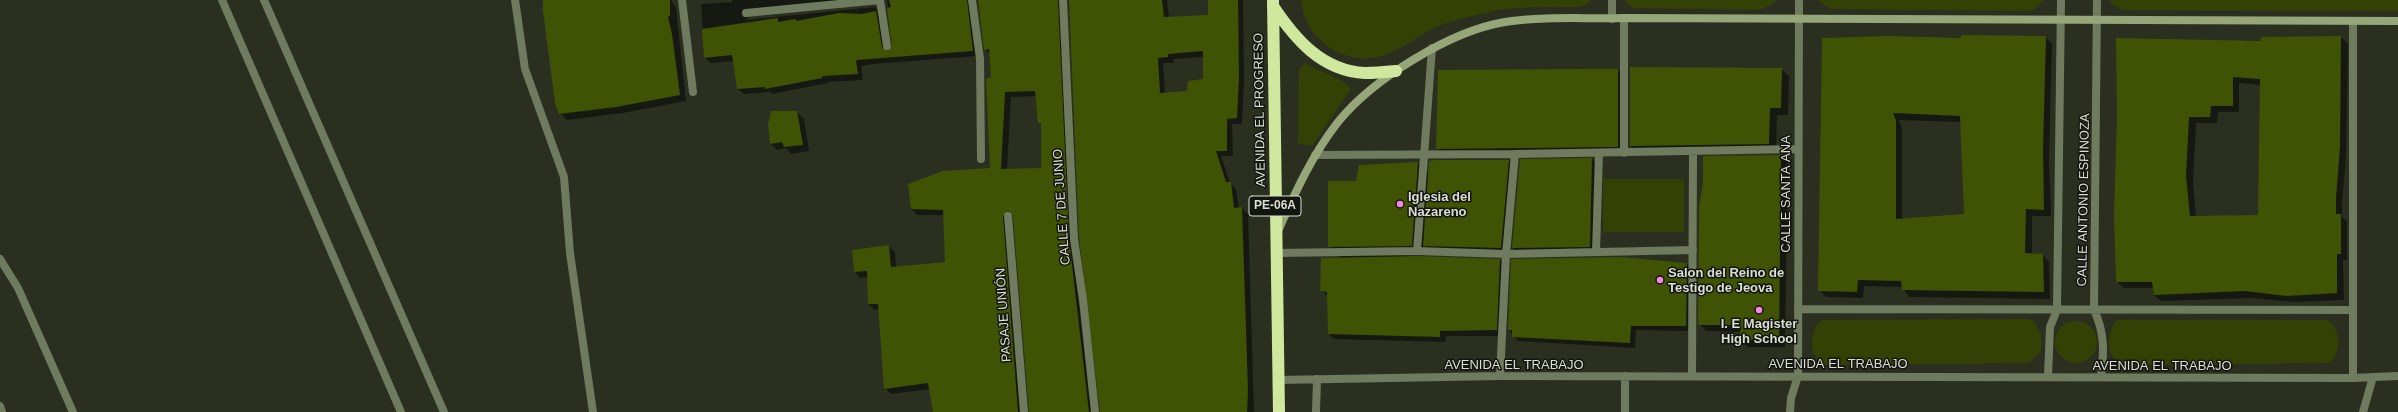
<!DOCTYPE html>
<meta charset="utf-8">
<style>
body{margin:0}
canvas{display:block;background:#2a2f1f}
</style>
<canvas width="2398" height="412"></canvas>
<script>
const c = document.querySelector('canvas').getContext('2d');
c.lineJoin = 'round';
function fill(path, color) {
  c.fillStyle = color;
  c.fill(path, 'evenodd');
}
function trace(path, color, width, dash) {
  c.strokeStyle = color;
  c.lineWidth = width;
  c.lineCap = dash ? 'butt' : 'round';
  c.setLineDash(dash || []);
  c.stroke(path);
}
function label(font, color, halo, rows, align = 'center') {
  c.font = font + ' Arial,sans-serif';
  c.lineWidth = 3;
  c.setLineDash([]);
  c.textBaseline = 'middle';
  c.strokeStyle = halo;
  c.fillStyle = color;
  for (const [text, x, y, turn = 0] of rows) {
    c.save();
    c.translate(x, y);
    c.rotate((+turn || 0) * Math.PI / 180);
    c.textAlign = isNaN(turn) ? turn : align;
    if (halo) c.strokeText(text, 0, 0);
    c.fillText(text, 0, 0);
    c.restore();
  }
}
const green = new Path2D(`
 M 1301,0 L 1592,0 C 1589,2 1585,6 1581,6 C 1574,8 1565,7 1557,7 C 1536,7 1514,7 1494,11 C 1473,16 1451,20 1432,29 C 1418,36 1405,47 1390,53 C 1351,71 1305,43 1301,0 Z
 M 1624,0 L 1777,0 L 1769,6 L 1758,10 L 1633,8 Z
 M 1818,0 L 2045,0 L 2031,11 L 1831,9 Z
 M 2109,0 L 2398,0 L 2398,11 L 2123,10 L 2113,5 Z
 M 1305,63 L 1344,82 L 1351,89 L 1312,146 L 1298,143 L 1299,69 Z
 M 1603,179 L 1684,179 L 1684,232 L 1603,232 Z
 M 2027,319 L 2034,321 L 2041,335 L 2041,352 L 2029,363 L 1827,365 C 1808,361 1808,329 1822,320 Z
 M 2118,320 L 2327,320 C 2341,328 2343,353 2329,363 L 2122,365 C 2105,359 2106,330 2118,320 Z
 M2055 342a21 21 0 1 1 42 0a21 21 0 1 1-42 0Z`);
const shadow = new Path2D(`
 M 544,0 L 671,0 L 676,8 L 686,101 L 623,113 L 567,120 L 560,113 Z
 M 732,0 L 977,0 L 972,6 L 978,56 L 873,64 L 861,66 L 863,80 L 827,82 L 828,83 L 772,94 L 770,92 L 744,94 L 738,89 L 734,61 L 711,63 L 705,58 L 701,4 L 732,2 ZM 887,0 L 893,45 L 887,54 L 881,13 L 875,7 L 746,20 L 751,13 Z
 M 978,0 L 1068,0 L 1063,6 L 1074,246 L 1094,412 L 1030,412 L 1014,215 L 1008,222 L 1023,412 L 934,412 L 930,389 L 891,394 L 885,388 L 879,309 L 874,310 L 869,304 L 868,277 L 860,278 L 855,272 L 853,250 L 889,246 L 895,252 L 896,267 L 946,262 L 945,215 L 917,215 L 912,209 L 991,169 L 991,55 L 985,49 ZM 1037,96 L 1039,122 L 1042,125 L 1042,169 L 1007,170 L 1011,97 Z
 M 1069,0 L 1167,0 L 1169,18 L 1209,16 L 1209,0 L 1243,0 L 1244,81 L 1242,124 L 1232,124 L 1233,156 L 1221,156 L 1230,183 L 1236,189 L 1239,209 L 1242,208 L 1248,214 L 1254,412 L 1101,412 ZM 1204,57 L 1204,80 L 1188,92 L 1165,93 L 1163,63 L 1174,63 L 1173,59 Z
 M 2045,37 L 2052,44 L 2049,158 L 2051,216 L 2032,216 L 2032,255 L 2043,255 L 2049,262 L 2050,299 L 1909,297 L 1902,287 L 1864,286 L 1863,298 L 1826,297 L 1819,290 L 1823,39 ZM 1899,120 L 1961,122 L 1965,215 L 1902,219 L 1902,128 Z
 M 2341,37 L 2348,44 L 2346,155 L 2342,205 L 2342,217 L 2347,222 L 2347,260 L 2343,260 L 2344,300 L 2294,302 L 2252,298 L 2161,301 L 2154,295 L 2154,288 L 2124,288 L 2117,282 L 2118,115 L 2262,42 ZM 2239,83 L 2261,85 L 2259,216 L 2196,217 L 2193,183 L 2196,123 L 2217,123 L 2218,112 L 2239,112 Z
 M 1630,68 L 1781,69 L 1789,76 L 1788,115 L 1777,115 L 1776,151 L 1638,153 L 1630,146 Z
 M 1439,70 L 1618,70 L 1625,77 L 1625,153 L 1443,155 L 1437,148 Z
 M 797,112 L 804,119 L 809,151 L 791,154 L 786,148 L 777,150 L 771,144 Z
 M 1781,156 L 1788,163 L 1785,347 L 1748,347 L 1741,340 L 1741,332 L 1706,331 L 1699,324 Z
 M 1592,159 L 1598,166 L 1596,253 L 1520,255 L 1513,248 L 1521,160 Z
 M 1509,161 L 1515,167 L 1507,255 L 1431,252 L 1424,245 L 1423,258 L 1500,260 L 1506,266 L 1502,336 L 1446,336 L 1445,342 L 1334,339 L 1329,334 L 1328,296 L 1321,290 L 1341,259 L 1329,246 L 1357,182 L 1418,163 L 1429,174 Z
 M 1687,264 L 1692,269 L 1691,331 L 1636,330 L 1635,348 L 1518,341 L 1509,330 Z`);
const building = new Path2D(`
 M 543,0 L 670,0 L 670,16 L 668,17 L 672,34 L 680,95 L 616,107 L 559,114 L 555,103 L 543,11 Z
 M 889,0 L 967,0 L 973,51 L 856,60 L 858,74 L 822,76 L 822,78 L 765,89 L 765,87 L 737,89 L 732,55 L 704,58 L 702,29 L 778,18 L 778,22 L 796,19 L 796,21 L 839,13 L 862,14 L 876,11 L 882,47 L 888,51 L 892,46 L 887,8 L 891,7 Z
 M 978,0 L 1058,0 L 1069,239 L 1089,412 L 1029,412 L 1013,216 L 1008,211 L 1003,216 L 1018,412 L 933,412 L 928,383 L 884,389 L 878,304 L 868,304 L 867,271 L 854,272 L 852,250 L 889,245 L 891,267 L 945,262 L 943,210 L 911,209 L 908,184 L 943,171 L 990,168 L 986,79 L 991,77 L 989,49 L 984,50 ZM 1035,91 L 1038,123 L 1041,123 L 1041,168 L 1001,169 L 1005,92 Z
 M 1069,0 L 1162,0 L 1164,17 L 1208,15 L 1208,0 L 1238,0 L 1239,75 L 1237,118 L 1227,119 L 1227,151 L 1216,151 L 1226,182 L 1231,182 L 1234,208 L 1242,207 L 1248,391 L 1247,412 L 1100,412 L 1079,238 ZM 1203,51 L 1203,79 L 1188,81 L 1187,91 L 1160,93 L 1158,58 L 1168,57 L 1168,54 Z
 M 1961,35 L 2046,36 L 2043,150 L 2044,210 L 2026,209 L 2025,253 L 2043,254 L 2044,292 L 1902,290 L 1901,281 L 1858,280 L 1857,292 L 1818,291 L 1822,38 L 1889,36 L 1961,38 ZM 1893,113 L 1960,116 L 1964,214 L 1896,219 L 1896,120 Z
 M 2341,36 L 2340,147 L 2336,198 L 2336,214 L 2341,214 L 2341,254 L 2337,254 L 2337,293 L 2287,296 L 2245,291 L 2154,295 L 2152,282 L 2116,282 L 2114,215 L 2117,115 L 2116,38 L 2261,41 L 2261,37 ZM 2233,77 L 2260,79 L 2258,215 L 2190,216 L 2186,176 L 2189,117 L 2210,117 L 2211,106 L 2233,106 Z
 M 1630,67 L 1782,68 L 1781,108 L 1770,108 L 1769,144 L 1630,146 Z
 M 1583,69 L 1618,69 L 1618,147 L 1436,149 L 1438,70 Z
 M 771,111 L 797,111 L 803,145 L 784,147 L 782,142 L 770,144 L 768,124 Z
 M 1781,155 L 1779,340 L 1740,340 L 1740,325 L 1698,325 L 1699,208 L 1703,182 L 1703,156 Z
 M 1592,158 L 1590,247 L 1512,248 L 1520,159 Z
 M 1435,160 L 1509,160 L 1501,248 L 1423,246 L 1429,161 Z
 M 1418,162 L 1412,246 L 1328,247 L 1328,181 L 1356,181 L 1359,165 Z
 M 1417,256 L 1500,259 L 1497,330 L 1440,331 L 1440,337 L 1328,334 L 1327,292 L 1320,291 L 1321,258 Z
 M 1621,257 L 1687,263 L 1686,326 L 1631,326 L 1630,343 L 1512,337 L 1512,330 L 1508,330 L 1511,259 Z`);
const street = new Path2D(`
 M 222,0 L 401,412
 M 264,0 L 444,412
 M 515,0 L 525,69 L 564,177 L 570,253 L 593,412
 M 682,0 L 693,92
 M 880,0 L 887,46
 M 972,0 L 980,59 L 981,159
 M 1063,0 L 1074,239 L 1083,300 L 1095,412
 M 2097,0 L 2094,310 C 2105,333 2104,352 2101,377
 M 746,13 L 880,0
 M 1624,18 L 1624,153
 M 1612,19 L 1612,0
 M 2353,21 L 2353,378
 M 1315,155 L 1515,154 L 1798,149
 M 1008,216 L 1024,412
 M 1417,251 L 1432,48
 M 1596,252 L 1599,153
 M 1277,253 L 1417,251 L 1506,254 L 1693,250
 M 0,259 L 18,288 L 73,412
 M 1798,309 L 2352,310
 M 1500,376 L 1506,254 L 1515,154
 M 1692,376 L 1693,152
 M 2048,377 L 2050,327 L 2057,310 L 2061,0
 M 1279,380 L 1500,376 L 2353,378 L 2398,376
 M 0,406 L 2,412
 M 1316,412 L 1317,379
 M 1625,412 L 1625,376
 M 1790,412 L 1791,398 L 1798,376 L 1799,0
 M 2363,412 L 2373,377`);
const secondary = new Path2D(`
 M 1278,231 C 1295,193 1312,155 1338,122 C 1373,79 1450,31 1505,22 C 1544,16 1584,19 1624,18 L 2398,21`);
const highway = new Path2D(`
 M 1273,0 L 1279,412
 M 1273,6 C 1295,39 1322,71 1365,73 C 1375,73 1386,72 1396,71`);
const markers = [
 [1400,204,4,"#f987e8"],
 [1660,280,4,"#f987e8"],
 [1759,310,4,"#f987e8"]
];
const shields = [
 [1275,206,52]
];
const shieldNames = [
 ["PE-06A",1275,206]
];
const streetNames = [
 ["AVENIDA EL PROGRESO",1260,110,-91],
 ["CALLE SANTA ANA",1786,194,-90],
 ["CALLE ANTONIO ESPINOZA",2084,200,-89],
 ["CALLE 7 DE JUNIO",1062,207,-94],
 ["PASAJE UNIÓN",1004,315,-94],
 ["AVENIDA EL TRABAJO",1838,364],
 ["AVENIDA EL TRABAJO",1514,365],
 ["AVENIDA EL TRABAJO",2162,366]
];
const poiNames = [
 ["Iglesia del",1408,197],
 ["Nazareno",1408,212],
 ["Salon del Reino de",1668,273],
 ["Testigo de Jeova",1668,288],
 ["I. E Magister",1759,324,"center"],
 ["High School",1759,339,"center"]
];
fill(green, '#334104');
fill(shadow, '#0007');
fill(building, '#405204');
trace(street, '#707a5e', 8);
trace(secondary, '#97a678', 8);
trace(highway, '#d0e79e', 12);
for (const [x, y, r, color] of markers) {
  const dot = new Path2D();
  dot.arc(x, y, r, 0, 2 * Math.PI);
  c.fillStyle = color;
  c.fill(dot);
  trace(dot, '#13160f', 1.5);
}
for (const [x, y, w] of shields) {
  const box = new Path2D();
  box.roundRect(x - w / 2, y - 10, w, 20, 3);
  c.fillStyle = '#13160f';
  c.fill(box);
  trace(box, '#daded4', 1);
}
label('bold 12px', '#daded4', null, shieldNames);
label('13px', '#daded4', '#13160f', streetNames);
label('bold 13px', '#daded4', '#13160f', poiNames, 'left');
</script>
